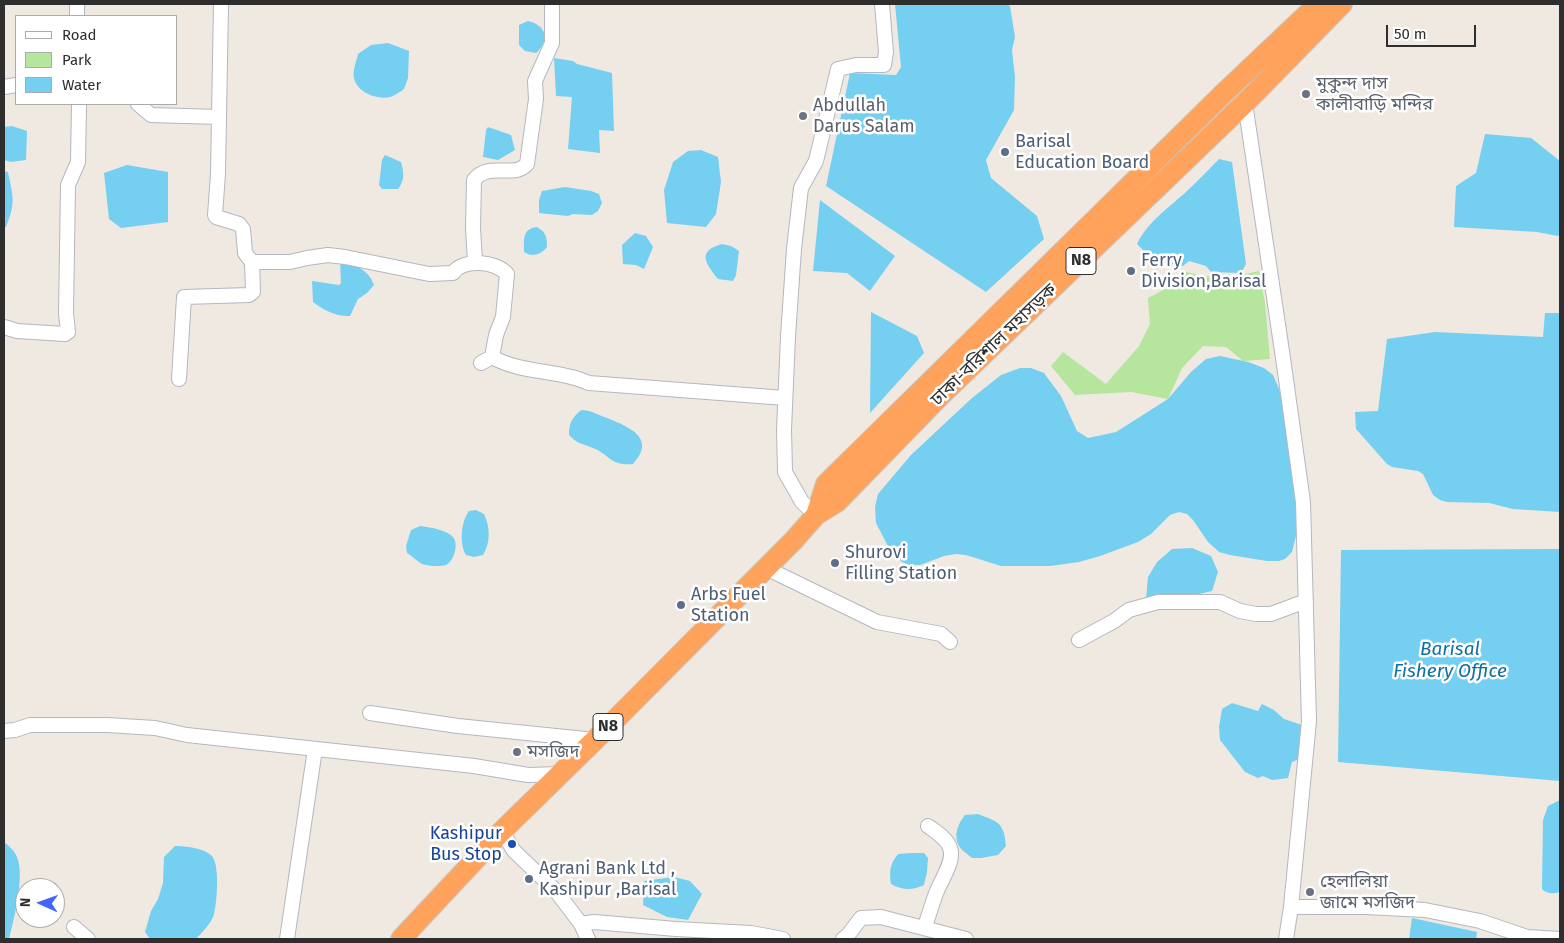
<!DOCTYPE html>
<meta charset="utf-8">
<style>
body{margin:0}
#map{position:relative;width:1564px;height:943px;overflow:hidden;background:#efe9e1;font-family:"Fira Sans",sans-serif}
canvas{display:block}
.frame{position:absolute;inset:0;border:5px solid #2e2e2e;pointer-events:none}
.legend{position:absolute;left:15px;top:15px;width:162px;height:90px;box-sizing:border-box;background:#fff;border:1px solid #ababab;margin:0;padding:6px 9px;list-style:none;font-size:15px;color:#2e2e2e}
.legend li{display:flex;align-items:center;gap:10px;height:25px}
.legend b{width:25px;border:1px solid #ababab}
.north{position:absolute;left:15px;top:878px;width:50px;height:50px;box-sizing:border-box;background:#fff;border:1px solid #ababab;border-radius:50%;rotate:272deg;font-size:14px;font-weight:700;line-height:20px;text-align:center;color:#2e2e2e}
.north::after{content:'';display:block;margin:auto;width:18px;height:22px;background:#4264fb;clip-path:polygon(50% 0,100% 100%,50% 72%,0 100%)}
.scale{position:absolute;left:1386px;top:25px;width:90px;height:22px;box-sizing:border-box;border:2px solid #2e2e2e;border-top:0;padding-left:6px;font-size:15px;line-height:18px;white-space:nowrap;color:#2e2e2e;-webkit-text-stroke:4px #fff;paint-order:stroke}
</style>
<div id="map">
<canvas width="1564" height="943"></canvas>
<div class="frame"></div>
<ul class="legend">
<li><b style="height:6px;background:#fff"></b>Road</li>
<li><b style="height:14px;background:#b6e59e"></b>Park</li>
<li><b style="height:14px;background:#75cff0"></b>Water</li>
</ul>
<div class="north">N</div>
<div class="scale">50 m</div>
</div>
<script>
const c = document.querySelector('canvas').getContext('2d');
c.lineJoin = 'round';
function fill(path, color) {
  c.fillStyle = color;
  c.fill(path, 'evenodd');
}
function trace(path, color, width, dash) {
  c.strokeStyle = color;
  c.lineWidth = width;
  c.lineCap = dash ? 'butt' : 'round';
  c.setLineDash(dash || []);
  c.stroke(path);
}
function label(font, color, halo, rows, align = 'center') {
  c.font = font + ' "Fira Sans","Noto Sans Bengali",sans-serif';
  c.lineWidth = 5;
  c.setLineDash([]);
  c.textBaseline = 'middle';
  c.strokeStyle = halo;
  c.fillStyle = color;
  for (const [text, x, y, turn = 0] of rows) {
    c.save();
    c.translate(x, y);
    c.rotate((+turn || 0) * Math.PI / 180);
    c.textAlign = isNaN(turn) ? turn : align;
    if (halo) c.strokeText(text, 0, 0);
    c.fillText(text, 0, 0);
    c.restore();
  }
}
const green = new Path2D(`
 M 1259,271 L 1265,303 L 1270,359 L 1243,361 L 1226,347 L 1203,346 L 1182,368 L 1168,399 L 1131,392 L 1075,395 L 1051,366 L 1063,352 L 1106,384 L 1139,346 L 1150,324 L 1148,298 L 1176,283 L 1186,272 L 1221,279 Z`);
const water = new Path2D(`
 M 895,4 L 1007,4 L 1010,6 L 1015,37 L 1012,50 L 1015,77 L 1014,110 L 986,160 L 991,178 L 1037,216 L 1044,239 L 986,292 L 826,186 L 850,73 L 896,75 L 901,67 Z
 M 528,21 C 547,25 550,41 536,53 L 525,51 L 519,45 L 519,25 Z
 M 388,43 L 409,51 L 408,78 L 404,89 C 400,92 394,96 390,97 C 376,100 357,92 354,78 C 352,71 357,60 358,54 L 371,45 Z
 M 554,58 L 573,61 L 577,64 L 612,73 L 614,131 L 599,130 L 600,153 L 568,149 L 572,97 L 556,96 Z
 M 12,126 L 27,131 L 26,160 L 11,162 L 4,160 L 4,127 Z
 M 488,127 L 511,135 L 515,150 L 498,160 L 483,157 L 486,130 Z
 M 1485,134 L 1531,138 L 1560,161 L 1560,234 L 1558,236 L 1537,232 L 1454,227 L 1456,186 L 1476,173 Z
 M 701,150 L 718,157 L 721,182 L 716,214 L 706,227 L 667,223 L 664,190 L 673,162 L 688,151 Z
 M 385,155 L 401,162 C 404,173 405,180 398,189 L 382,189 L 379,185 L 382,160 Z
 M 1219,159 L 1232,162 L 1246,264 L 1241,273 L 1211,272 L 1206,266 L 1189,261 L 1183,266 L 1154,261 L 1137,244 C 1148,221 1170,207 1188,190 C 1199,180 1209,169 1219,159 Z
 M 127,165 L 168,172 L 168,222 L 121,228 L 109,219 L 104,173 Z
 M 4,171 L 8,172 C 13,197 16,202 6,227 L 4,227 Z
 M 565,187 L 591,191 L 599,194 L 602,203 L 598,211 L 592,215 L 573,214 L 568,216 L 539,213 L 539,200 L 542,191 Z
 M 820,200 L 895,256 L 870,291 L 847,273 L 813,271 Z
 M 537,227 C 546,232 547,237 547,247 C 541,254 533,258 524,252 C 524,239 522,229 537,227 Z
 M 635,233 L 646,236 L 653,247 L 644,269 L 636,265 L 623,264 L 622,245 Z
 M 722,244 L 731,246 L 739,251 L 736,275 L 733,281 L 718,279 C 706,264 696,251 722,244 Z
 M 340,261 C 356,265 368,269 374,285 L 367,293 L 358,299 L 350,316 C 337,317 323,310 313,302 L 312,281 L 339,285 L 341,283 Z
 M 871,312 L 917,336 L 924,353 L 870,413 Z
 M 1545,313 L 1560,313 L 1560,512 L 1513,509 L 1489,503 L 1447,502 L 1440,500 L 1433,495 L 1423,474 L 1418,471 L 1392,467 L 1387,464 L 1356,429 L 1355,412 L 1378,411 L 1387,339 L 1435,332 L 1543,337 Z
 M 1220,356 L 1248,362 L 1264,368 L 1273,375 L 1279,389 L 1287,416 L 1295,464 L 1298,528 L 1292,552 L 1285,559 L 1279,561 L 1267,561 L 1230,555 L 1219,552 L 1208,542 L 1193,520 L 1187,514 L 1179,512 L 1170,515 L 1151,534 L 1138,542 L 1100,556 L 1079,562 L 1050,566 L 1001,566 L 966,555 L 956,554 L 944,556 L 920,565 L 909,565 L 902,562 L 891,552 L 876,523 L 875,507 L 878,494 L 911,455 L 972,398 L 1001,375 L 1020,368 L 1031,368 L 1044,373 L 1061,396 L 1077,431 L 1088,438 L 1116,432 L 1168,399 L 1191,372 L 1206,359 Z
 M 581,410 C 591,410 598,415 607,418 C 629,427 657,438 633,464 C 609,466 611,455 593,448 C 581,443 579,445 569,435 C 569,423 572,418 581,410 Z
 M 476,510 L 484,514 C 490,527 491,542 483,555 L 474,557 L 466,555 C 459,543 461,522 469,511 Z
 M 420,526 C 429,527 447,530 453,537 C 459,544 454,561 446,565 C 440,567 428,566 422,564 C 417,561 412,556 407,553 L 406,546 L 411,530 Z
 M 1192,548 L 1211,556 L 1218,572 L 1212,591 L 1182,598 L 1146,599 L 1148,577 L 1157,562 L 1172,549 Z
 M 1560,549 L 1560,781 L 1338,762 L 1341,550 Z
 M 1232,703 L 1258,711 L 1262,704 L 1274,710 L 1284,719 L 1305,726 L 1302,758 L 1292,762 L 1288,778 L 1272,780 L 1263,776 L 1258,778 L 1245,772 L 1220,740 L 1219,727 L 1222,709 Z
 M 1560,800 L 1560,892 C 1553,894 1547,894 1542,889 L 1543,820 L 1548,806 Z
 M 978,814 C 998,822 1004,822 1006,846 L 998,855 L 981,858 L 972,858 C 968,854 962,851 959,846 C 953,835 958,824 965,815 Z
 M 4,842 C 9,846 14,850 17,857 C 25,876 14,919 9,939 L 4,939 Z
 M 175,846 C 185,846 204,848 212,856 C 220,866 217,902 214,914 C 212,923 202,932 196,939 L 150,939 L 145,932 L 151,911 L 158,899 L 163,883 L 164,857 Z
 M 911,853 L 924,853 L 928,858 L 927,872 L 924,885 C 912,891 902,890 891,884 C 889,871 890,864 898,854 Z
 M 674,877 L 690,881 L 702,894 L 688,920 L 667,917 L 643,905 L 644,881 Z
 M 1412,918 L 1477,932 L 1476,939 L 1409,939 Z`);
const minor = new Path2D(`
 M 77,4 L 77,16
 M 4,87 L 16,85
 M 1245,103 L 1283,358 L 1303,502 L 1309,721 L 1291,907 L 1286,939
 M 138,104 L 151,115 L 219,117 L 221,4
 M 252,262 L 290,262 L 307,258 L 328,255 L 345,257 L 429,274 L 453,273 C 463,258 496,261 507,274 L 503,317 L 496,335 L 492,357 L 481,363
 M 475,262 L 473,228 L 474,180 C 489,161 514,179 527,164 L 536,99 L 535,81 L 552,43 L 552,4
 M 4,327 L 17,331 L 65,334 L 68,332 L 66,313 L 68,185 L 78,162 L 79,104
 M 492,357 C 517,371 544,370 571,377 C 577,378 583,381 589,383 L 785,398
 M 179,379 L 184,297 L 249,295 L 253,292 L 252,262 L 245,253 L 243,229 L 239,224 L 216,217 L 215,215 L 218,174 L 219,117
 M 816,515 L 802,502 L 785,472 L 784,430 L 788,336 L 794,249 L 801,188 L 816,161 L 838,69 L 856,65 L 884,65 L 886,52 L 882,4
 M 766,568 L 877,622 L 941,634 L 950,642
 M 1079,640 L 1114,621 L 1129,610 L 1158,602 L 1220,602 L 1240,611 L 1256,614 L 1271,614 L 1306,601
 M 370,713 L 458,726 L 595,740
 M 4,731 L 15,730 L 30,725 L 107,725 L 155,728 L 187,735 L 474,766 L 528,775 L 560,774
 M 502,831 L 514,851 L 556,891 L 581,924 L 588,939
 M 1291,907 L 1365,907 L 1425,910 L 1480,921 L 1527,937 L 1560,939
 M 581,924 L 594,922 L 676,929 L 751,933 L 783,939
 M 74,927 L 88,939
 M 924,928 C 929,916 932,903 937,891 C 941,880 955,861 950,848 C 947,838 936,832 928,826
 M 287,939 L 315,749
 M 843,939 L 848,935 L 861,918 L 881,917 L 966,939`);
const highway = new Path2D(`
 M 816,515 L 826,484 L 1226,91 L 1318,4
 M 401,939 L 502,831 L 595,740 L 794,540 L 816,515 L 837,502 L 940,396 L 1245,103 L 1342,4`);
const markers = [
 [1306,94,5,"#6b7280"],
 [803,116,5,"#6b7280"],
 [1005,152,5,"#5c6f8a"],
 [1131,271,5,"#5c6f8a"],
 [835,563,5,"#5c6f8a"],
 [681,605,5,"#5c6f8a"],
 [517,752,5,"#6b7280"],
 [512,844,5,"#1a4fb4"],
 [529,879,5,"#5c6f8a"],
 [1310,892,5,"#6b7280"]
];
const shields = [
 [1081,261,30],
 [608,727,30]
];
const shieldNames = [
 ["N8",1081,261],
 ["N8",608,727]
];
const worshipNames = [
 ["মুকুন্দ দাস",1316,84],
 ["কালীবাড়ি মন্দির",1316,105],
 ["Abdullah",813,106],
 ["Darus Salam",813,127],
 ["মসজিদ",527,752],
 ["হেলালিয়া",1320,882],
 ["জামে মসজিদ",1320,903]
];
const serviceNames = [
 ["Barisal",1015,142],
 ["Education Board",1015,163],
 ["Ferry",1141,261],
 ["Division,Barisal",1141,282],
 ["Shurovi",845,553],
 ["Filling Station",845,574],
 ["Arbs Fuel",691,595],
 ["Station",691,616],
 ["Agrani Bank Ltd ,",539,869],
 ["Kashipur ,Barisal",539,890]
];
const streetNames = [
 ["ঢাকা-বরিশাল মহাসড়ক",994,345,-44]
];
const transitNames = [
 ["Kashipur",502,834],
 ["Bus Stop",502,855]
];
const waterNames = [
 ["Barisal",1450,650],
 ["Fishery Office",1450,672]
];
fill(green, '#b6e59e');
fill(water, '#75cff0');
trace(minor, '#b4b7c1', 16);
trace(highway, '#c9c9c9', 22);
trace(minor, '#fff', 14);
trace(highway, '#ffa35c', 20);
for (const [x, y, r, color] of markers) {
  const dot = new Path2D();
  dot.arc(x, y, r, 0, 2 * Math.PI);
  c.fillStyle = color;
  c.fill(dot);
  trace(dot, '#fff', 2);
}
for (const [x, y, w] of shields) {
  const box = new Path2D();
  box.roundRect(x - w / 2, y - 13.5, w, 27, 4);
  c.fillStyle = '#fff';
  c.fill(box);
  trace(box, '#2e2e2e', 1);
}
label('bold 16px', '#2e2e2e', null, shieldNames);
label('18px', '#5b616d', '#fff', worshipNames, 'left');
label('18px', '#4e5e75', '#fff', serviceNames, 'left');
label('18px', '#2e2e2e', '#fff', streetNames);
label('18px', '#164399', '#fff', transitNames, 'right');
label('italic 19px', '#0d6fa3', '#fff', waterNames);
</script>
